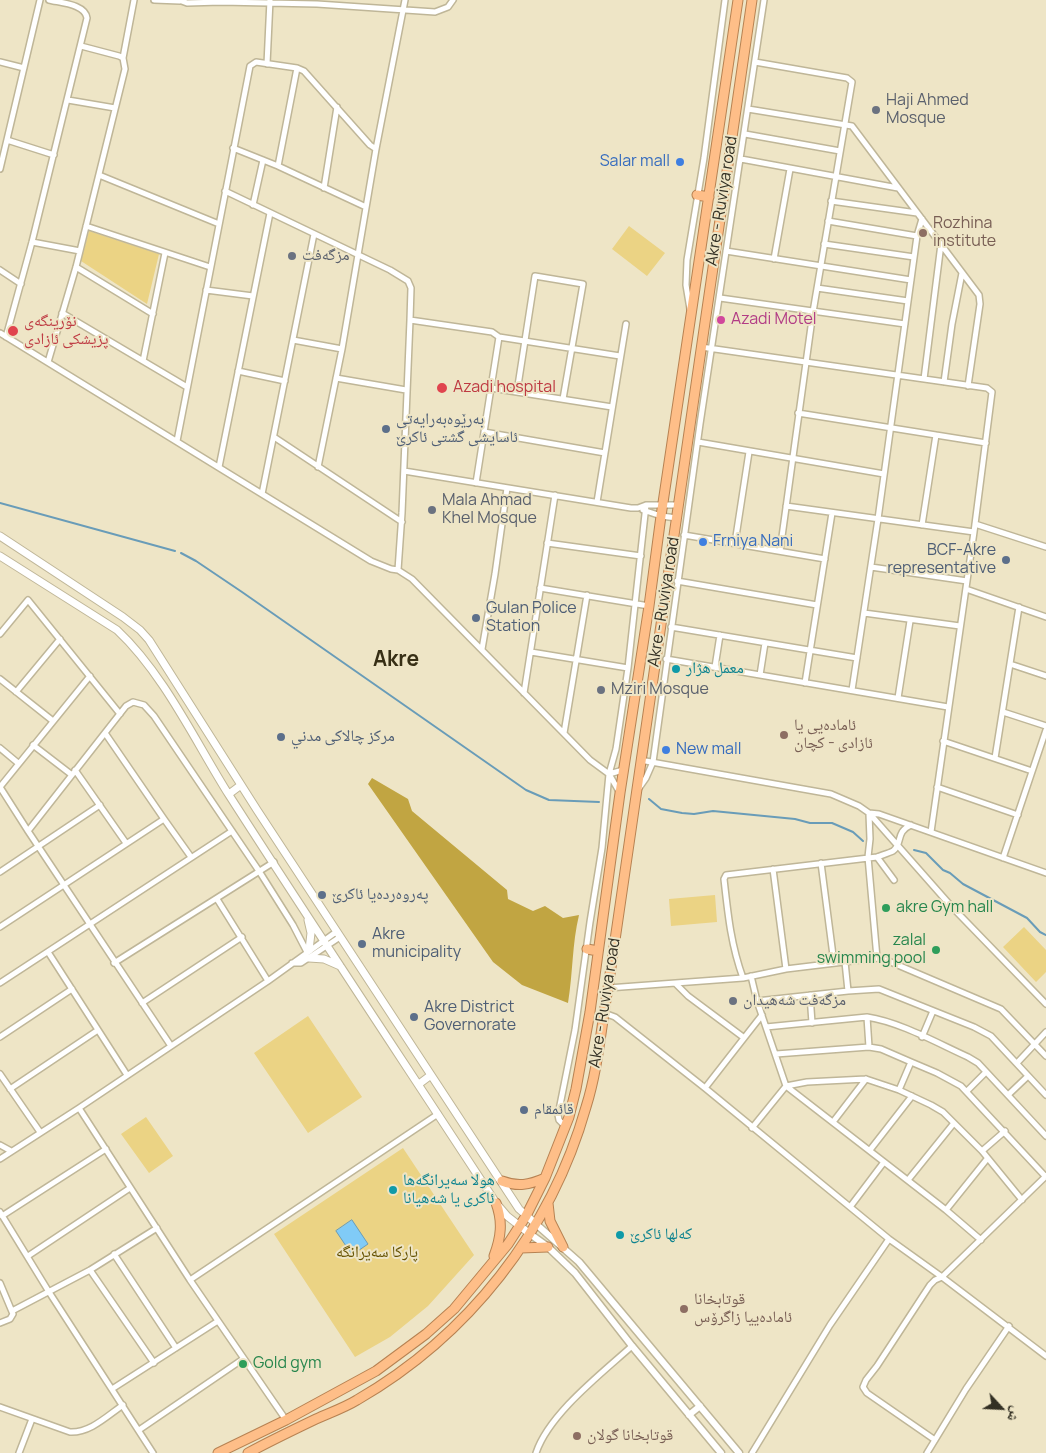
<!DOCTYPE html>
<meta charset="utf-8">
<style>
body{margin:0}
#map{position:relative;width:1046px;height:1453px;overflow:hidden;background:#eee5c6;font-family:Manrope,"Noto Naskh Arabic",sans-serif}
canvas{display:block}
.north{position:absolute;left:976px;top:1383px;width:50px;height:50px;-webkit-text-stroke:4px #eee5c6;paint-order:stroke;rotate:115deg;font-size:14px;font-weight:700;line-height:20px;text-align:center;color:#333024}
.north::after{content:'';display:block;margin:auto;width:18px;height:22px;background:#333024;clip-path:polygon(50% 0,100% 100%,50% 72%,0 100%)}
</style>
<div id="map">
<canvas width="1046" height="1453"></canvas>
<div class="north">ش</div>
</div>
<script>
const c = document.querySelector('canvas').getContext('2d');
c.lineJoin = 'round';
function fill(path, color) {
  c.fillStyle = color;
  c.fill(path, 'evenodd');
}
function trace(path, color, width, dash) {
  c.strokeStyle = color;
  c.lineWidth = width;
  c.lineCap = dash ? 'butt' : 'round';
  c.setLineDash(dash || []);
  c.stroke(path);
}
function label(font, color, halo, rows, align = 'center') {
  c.font = font + ' Manrope,"Noto Naskh Arabic",sans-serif';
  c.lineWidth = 4;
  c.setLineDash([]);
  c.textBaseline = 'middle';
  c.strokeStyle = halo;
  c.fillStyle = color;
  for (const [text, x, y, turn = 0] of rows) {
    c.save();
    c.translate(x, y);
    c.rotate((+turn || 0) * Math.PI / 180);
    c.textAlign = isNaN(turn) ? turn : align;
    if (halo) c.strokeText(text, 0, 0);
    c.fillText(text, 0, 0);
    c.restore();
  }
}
const green = new Path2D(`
 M 629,226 L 665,253 L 647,276 L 612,249 Z
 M 89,231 L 159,254 L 147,304 L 81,261 Z
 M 715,895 L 717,922 L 671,926 L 669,899 Z
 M 1024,927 L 1046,950 L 1046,972 L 1036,982 L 1003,947 Z
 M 308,1016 L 362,1097 L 308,1133 L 254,1053 Z
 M 146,1117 L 173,1156 L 149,1173 L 121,1134 Z
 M 403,1148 L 474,1255 L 428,1306 L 390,1337 L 355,1357 L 274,1234 Z`);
const forest = new Path2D(`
 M 372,778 L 408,799 L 412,811 L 507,890 L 508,899 L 533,911 L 545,906 L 563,918 L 579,915 C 572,944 573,973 568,1003 L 522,985 L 493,962 L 368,784 Z`);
const water = new Path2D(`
 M 352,1220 L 368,1244 L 352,1255 L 336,1231 Z`);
const stream = new Path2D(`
 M 0,503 L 175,551
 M 181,553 L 196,561 L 242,592 L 526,790 L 549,800 L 599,802
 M 649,799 L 661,809 L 682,813 L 694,814 L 713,811 L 795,819 L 810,823 L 832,823 L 853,832 L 863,841
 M 914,850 L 926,853 L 943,870 L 950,873 L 963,884 L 1027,918 L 1040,932 L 1046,935`);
const minor = new Path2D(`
 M 154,0 L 180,1
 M 179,0 L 187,3 L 221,2 L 317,4 L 435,12 L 448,7 L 453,0
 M 123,58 L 134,0
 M 0,62 L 24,68
 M 755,62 L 847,78 L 852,82 L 813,312 L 780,551
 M 267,64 L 270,0
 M 68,100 L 115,108
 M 748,109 L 852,126 L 979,295 L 980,304 L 968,386
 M 745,134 L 840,151
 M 7,140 L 54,155
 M 233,148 L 278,166 L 366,207
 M 741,159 L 898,188
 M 278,166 L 297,68
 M 0,169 L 40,0
 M 99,175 L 219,224
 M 324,188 L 337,107
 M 225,191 L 390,270 L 408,281 L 411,288 L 410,320 L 402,513 L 398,570
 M 831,201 L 917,213
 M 253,205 L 263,160
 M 828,221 L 917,236
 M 86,226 L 210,267
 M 32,242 L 80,251
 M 824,244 L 914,257
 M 726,251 L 911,280
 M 774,259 L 790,169
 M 76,267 L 153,314
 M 0,270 L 21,284
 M 817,288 L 908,301
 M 206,290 L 253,296
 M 720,298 L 905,324
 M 690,309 L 686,285 L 687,260 L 704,158 L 725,0
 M 62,313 L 187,387
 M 410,320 L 492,332 L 499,337 L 620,356
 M 0,333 L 371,561 L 391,569 L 398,570 L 412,579 L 590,760 L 609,774 L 620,793
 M 6,337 L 32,242 L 87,18 C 85,4 61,3 49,0
 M 293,340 L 342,349
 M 701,347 L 987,388 L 992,392 L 974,532 L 931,832
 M 143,361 L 165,253
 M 48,362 L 76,267 L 125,69 L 123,58 L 119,56 L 81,46
 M 238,371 L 285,381
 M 336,378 L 406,390
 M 924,379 L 941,244
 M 944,382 L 952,324 L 962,273
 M 491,388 L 612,407
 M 517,392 L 535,276 L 583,284 L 563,399
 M 798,413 L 986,443
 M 484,432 L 605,453
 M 274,437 L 402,522
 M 177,441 L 250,66 L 256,62 L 297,68 L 304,71 L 370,145 L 376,149
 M 698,442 L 884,474
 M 219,467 L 270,213
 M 318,467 L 342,349 L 376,149 L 405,0
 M 404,471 L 631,508 L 638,508 L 646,505 L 679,505
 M 476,483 L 499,337
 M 262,494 L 314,234
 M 597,502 L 626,324
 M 786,506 L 974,532
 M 643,510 L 661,516 L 677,518
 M 975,524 L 1046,547
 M 922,525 L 936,435
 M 684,535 L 825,559
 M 547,543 L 641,556
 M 735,543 L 749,452
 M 871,567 L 967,581
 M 677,581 L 817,605
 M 540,588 L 649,606
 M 966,589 L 1046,617
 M 864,613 L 960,626
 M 671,627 L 857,658
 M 0,634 L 28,600 L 120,714
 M 482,649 L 495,574 L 507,488
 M 531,652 L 628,668
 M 666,659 L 948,707
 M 1010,664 L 1046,676
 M 715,667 L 720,635
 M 760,675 L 765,643
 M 0,679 L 53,721
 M 805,683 L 832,513
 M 852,690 L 878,519 L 917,236 L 922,219
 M 16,692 L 60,639
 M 524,693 L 555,495
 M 898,698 L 910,621
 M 1003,712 L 1046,726
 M 105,733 L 164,819 L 191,857
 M 564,733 L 587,595
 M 943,741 L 1032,771
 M 33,745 L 72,775
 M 0,748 L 18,763
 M 995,758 L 1019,607
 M 640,760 L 831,794 L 859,806 L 869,813 L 951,906 L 1046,1004
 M 75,770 L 126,843
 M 609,774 L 623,770
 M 0,787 L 28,831 L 171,1046
 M 0,787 L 90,676
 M 937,787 L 1018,815
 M 639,788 L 646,778 L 653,762 L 700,424 L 764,0
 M 869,813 L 879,814 L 1046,873
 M 869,814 L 870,839 L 868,857 L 877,958
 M 28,831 L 126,706 L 133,702 L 144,705 L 154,716 L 259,871 L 293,925 L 307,952
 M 877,857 L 894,880
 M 1003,858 L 1046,730
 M 821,863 L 834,963
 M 773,869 L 786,969
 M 0,872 L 100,805
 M 217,899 L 268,981
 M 0,927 L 164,819
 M 48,952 L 127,1075
 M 845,962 L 848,991
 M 114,963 L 274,862
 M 292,963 L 301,963 L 340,937
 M 751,976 L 757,1001 L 786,1086 L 946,1210 L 981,1240
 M 743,978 C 731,945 728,915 724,879 L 726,875 L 877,857 C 882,855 889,853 893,851 C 903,844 895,832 911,825
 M 0,983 L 232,831
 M 676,984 L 688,996 L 743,1037
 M 608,988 L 743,978 L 786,969 L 877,958 L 886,960 L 1001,1009 L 1046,1056
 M 810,995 L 812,1023
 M 757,1001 L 848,991 L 879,989 L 974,1027 L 991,1036 L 1046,1095
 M 142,1003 L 242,937
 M 604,1013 L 615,1017 L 705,1088 L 889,1239 L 942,1277 L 1046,1356
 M 867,1017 L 869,1047
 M 766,1027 L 867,1017 C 900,1022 937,1043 968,1057 L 978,1063 L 1046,1136
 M 0,1037 L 72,989
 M 922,1037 L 933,1011
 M 776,1054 L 869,1047 L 881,1049 L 911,1062 L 937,1073 L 961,1086 L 1045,1176
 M 1017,1063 L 1046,1032
 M 0,1074 L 40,1132
 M 705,1088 L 762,1015
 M 10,1089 L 98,1030
 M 899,1090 L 911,1062
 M 967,1091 L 986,1072
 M 1008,1095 L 1028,1076
 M 79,1108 L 190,1280 L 286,1420
 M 833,1122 L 866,1079
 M 565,1126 L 559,1120 L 558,1115 L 575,1030 L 590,922 L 602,848 L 609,774 L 616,749 L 628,668 L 646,505
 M 752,1128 L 786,1086 L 807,1082 L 866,1079 L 899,1090 L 931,1105 L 943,1112 L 982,1151 L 1022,1200
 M 0,1145 L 11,1151
 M 870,1150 L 912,1096
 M 982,1151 L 1005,1131
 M 0,1159 L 79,1108 L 268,981 L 336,932
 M 908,1180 L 954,1123
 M 850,1207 L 884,1162
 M 946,1210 L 987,1159
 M 0,1212 L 49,1292 L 153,1453
 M 2,1216 L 106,1149
 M 114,1254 L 176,1348
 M 28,1256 L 130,1188
 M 90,1270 L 154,1363
 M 190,1280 L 438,1114
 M 0,1283 L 13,1314 L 10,1319 L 0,1323
 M 12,1311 L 90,1270 L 157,1228
 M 112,1389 L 218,1321
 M 0,1407 L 70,1432 C 90,1433 107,1416 123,1405
 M 139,1430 L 243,1359
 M 935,1440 L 867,1393 L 863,1387 L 866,1380 L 877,1366 L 930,1285 L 935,1280 L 942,1277 L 1046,1176
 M 19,1453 L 32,1419
 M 536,1453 C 549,1414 601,1374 632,1346
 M 752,1453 L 830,1325 L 889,1239
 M 927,1453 L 966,1389 L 1009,1326`);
const tertiary = new Path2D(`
 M 536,1224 L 579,1262 L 739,1453
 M 530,1234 L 548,1247 L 575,1273 L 632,1346 L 721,1453
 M 689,1415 L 700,1406`);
const secondary = new Path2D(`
 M 0,536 L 123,617 L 140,630 L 149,640 L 257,810 L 519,1209 L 536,1224
 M 0,556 L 117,630 C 164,674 195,741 229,795 C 317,932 407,1067 496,1203 L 507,1216 L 530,1234
 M 229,794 L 241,785
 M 308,920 L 311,933 L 309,950
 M 309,958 L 324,959 L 340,966
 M 419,1084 L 431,1075`);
const trunk = new Path2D(`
 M 697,195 L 709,197
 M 587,949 L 598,951
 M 502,1181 C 518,1187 529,1185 545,1178
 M 548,1203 L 550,1221 L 563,1247
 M 521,1248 L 548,1247
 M 494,1256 C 501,1237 503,1222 496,1203
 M 218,1453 L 286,1420 L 376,1371 L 426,1334 L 454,1309 L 508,1244 L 526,1216 L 545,1178 L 569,1117 L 576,1089 L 590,1012 L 620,793 L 649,606 L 661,516 L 738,0
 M 248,1453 C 270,1441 293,1430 316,1419 C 329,1413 344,1408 357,1400 C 468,1336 551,1231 586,1107 C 598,1069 601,1028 608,988 L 752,0`);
const markers = [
 [876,110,5,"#6b7280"],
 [680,162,5,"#3f7fe0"],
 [923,233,5,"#8d6e63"],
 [292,256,5,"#6b7280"],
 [721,320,5,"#d1479c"],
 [13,331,6,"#e0444e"],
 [442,388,6,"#e0444e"],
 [386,429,5,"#5c6f8a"],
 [432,510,5,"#6b7280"],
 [703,542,5,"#3f7fe0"],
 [1006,560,5,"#5c6f8a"],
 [476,618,5,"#5c6f8a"],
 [676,669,5,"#0f9aa8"],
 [601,690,5,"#6b7280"],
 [784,735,5,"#8d6e63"],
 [281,737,5,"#5c6f8a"],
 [666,750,5,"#3f7fe0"],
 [322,895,5,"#5c6f8a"],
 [886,908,5,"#2e9e5b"],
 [362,944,5,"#5c6f8a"],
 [936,950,5,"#2e9e5b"],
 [733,1001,5,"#6b7280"],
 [414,1017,5,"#5c6f8a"],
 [524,1110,5,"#5c6f8a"],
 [393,1190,5,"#0f9aa8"],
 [620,1235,5,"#0f9aa8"],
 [684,1309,5,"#8d6e63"],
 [243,1364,5,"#2e9e5b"],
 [577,1436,5,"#8d6e63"]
];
const worshipNames = [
 ["Haji Ahmed",886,101],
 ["Mosque",886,119],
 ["مزگەفت",302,256],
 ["Mala Ahmad",442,501],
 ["Khel Mosque",442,519],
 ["Mziri Mosque",611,690],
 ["مزگەفت شه‌هيدان",743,1001]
];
const shopNames = [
 ["Salar mall",670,162,"right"],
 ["Frniya Nani",713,542],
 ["New mall",676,750]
];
const streetNames = [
 ["Akre - Ruviya road",722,201,-81],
 ["Akre - Ruviya road",664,602,-81],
 ["Akre - Ruviya road",605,1003,-81]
];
const educationNames = [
 ["Rozhina",933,224],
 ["institute",933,242],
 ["ئامادەیی یا",794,726],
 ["ئازادی - کچان",794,744],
 ["قوتابخانا",694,1300],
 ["ئامادەییا زاگرۆس",694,1318],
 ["قوتابخانا گولان",587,1436]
];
const hotelNames = [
 ["Azadi Motel",731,320]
];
const healthNames = [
 ["نۆرینگەی",24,322],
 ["پزیشکی ئازادی",24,340],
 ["Azadi hospital",453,388]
];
const serviceNames = [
 ["بەرێوەبەرایەتی",396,420],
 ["ئاسایشی گشتی ئاکرێ",396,438],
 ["BCF-Akre",996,551,"right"],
 ["representative",996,569,"right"],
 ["Gulan Police",486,609],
 ["Station",486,627],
 ["مركز چالاکى مدني",291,737],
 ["پەروەردەیا ئاكرێ",332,895],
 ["Akre",372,935],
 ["municipality",372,953],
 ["Akre District",424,1008],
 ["Governorate",424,1026],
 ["قائمقام",534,1110]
];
const cultureNames = [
 ["معمل هژار",686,669],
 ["هولا سەیرانگەها",403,1181],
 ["ئاکری یا شەهیانا",403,1199],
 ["کەلها ئاکرێ",630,1235]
];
const leisureNames = [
 ["akre Gym hall",896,908],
 ["zalal",926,941,"right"],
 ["swimming pool",926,959,"right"],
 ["Gold gym",253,1364]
];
const parkNames = [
 ["پارکا سەیرانگه",377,1253]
];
const districtNames = [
 ["Akre",396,660]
];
fill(green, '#ebd384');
fill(forest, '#c1a542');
fill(water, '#80cbf7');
trace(water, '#699cb8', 1);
trace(stream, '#699cb8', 2);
trace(minor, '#bfb698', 8);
trace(tertiary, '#bfb698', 9);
trace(secondary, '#bfb698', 9);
trace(trunk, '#b78252', 11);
trace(minor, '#fff', 5);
trace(tertiary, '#fff', 6);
trace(secondary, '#fff', 7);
trace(trunk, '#febe88', 9);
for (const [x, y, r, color] of markers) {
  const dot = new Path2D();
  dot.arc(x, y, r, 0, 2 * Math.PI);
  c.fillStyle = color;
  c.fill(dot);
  trace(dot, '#eee5c6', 2);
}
label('16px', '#5b616d', '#eee5c6', worshipNames, 'left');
label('16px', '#366cbe', '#eee5c6', shopNames, 'left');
label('16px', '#333024', '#eee5c6', streetNames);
label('16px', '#785e54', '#eee5c6', educationNames, 'left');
label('16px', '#b23c85', '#eee5c6', hotelNames, 'left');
label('16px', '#be3a42', '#eee5c6', healthNames, 'left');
label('16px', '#4e5e75', '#eee5c6', serviceNames, 'left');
label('16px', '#0d838f', '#eee5c6', cultureNames, 'left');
label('16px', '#27864d', '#eee5c6', leisureNames, 'left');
label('16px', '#655201', '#eee5c6', parkNames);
label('bold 21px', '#372f15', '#eee5c6', districtNames);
</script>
